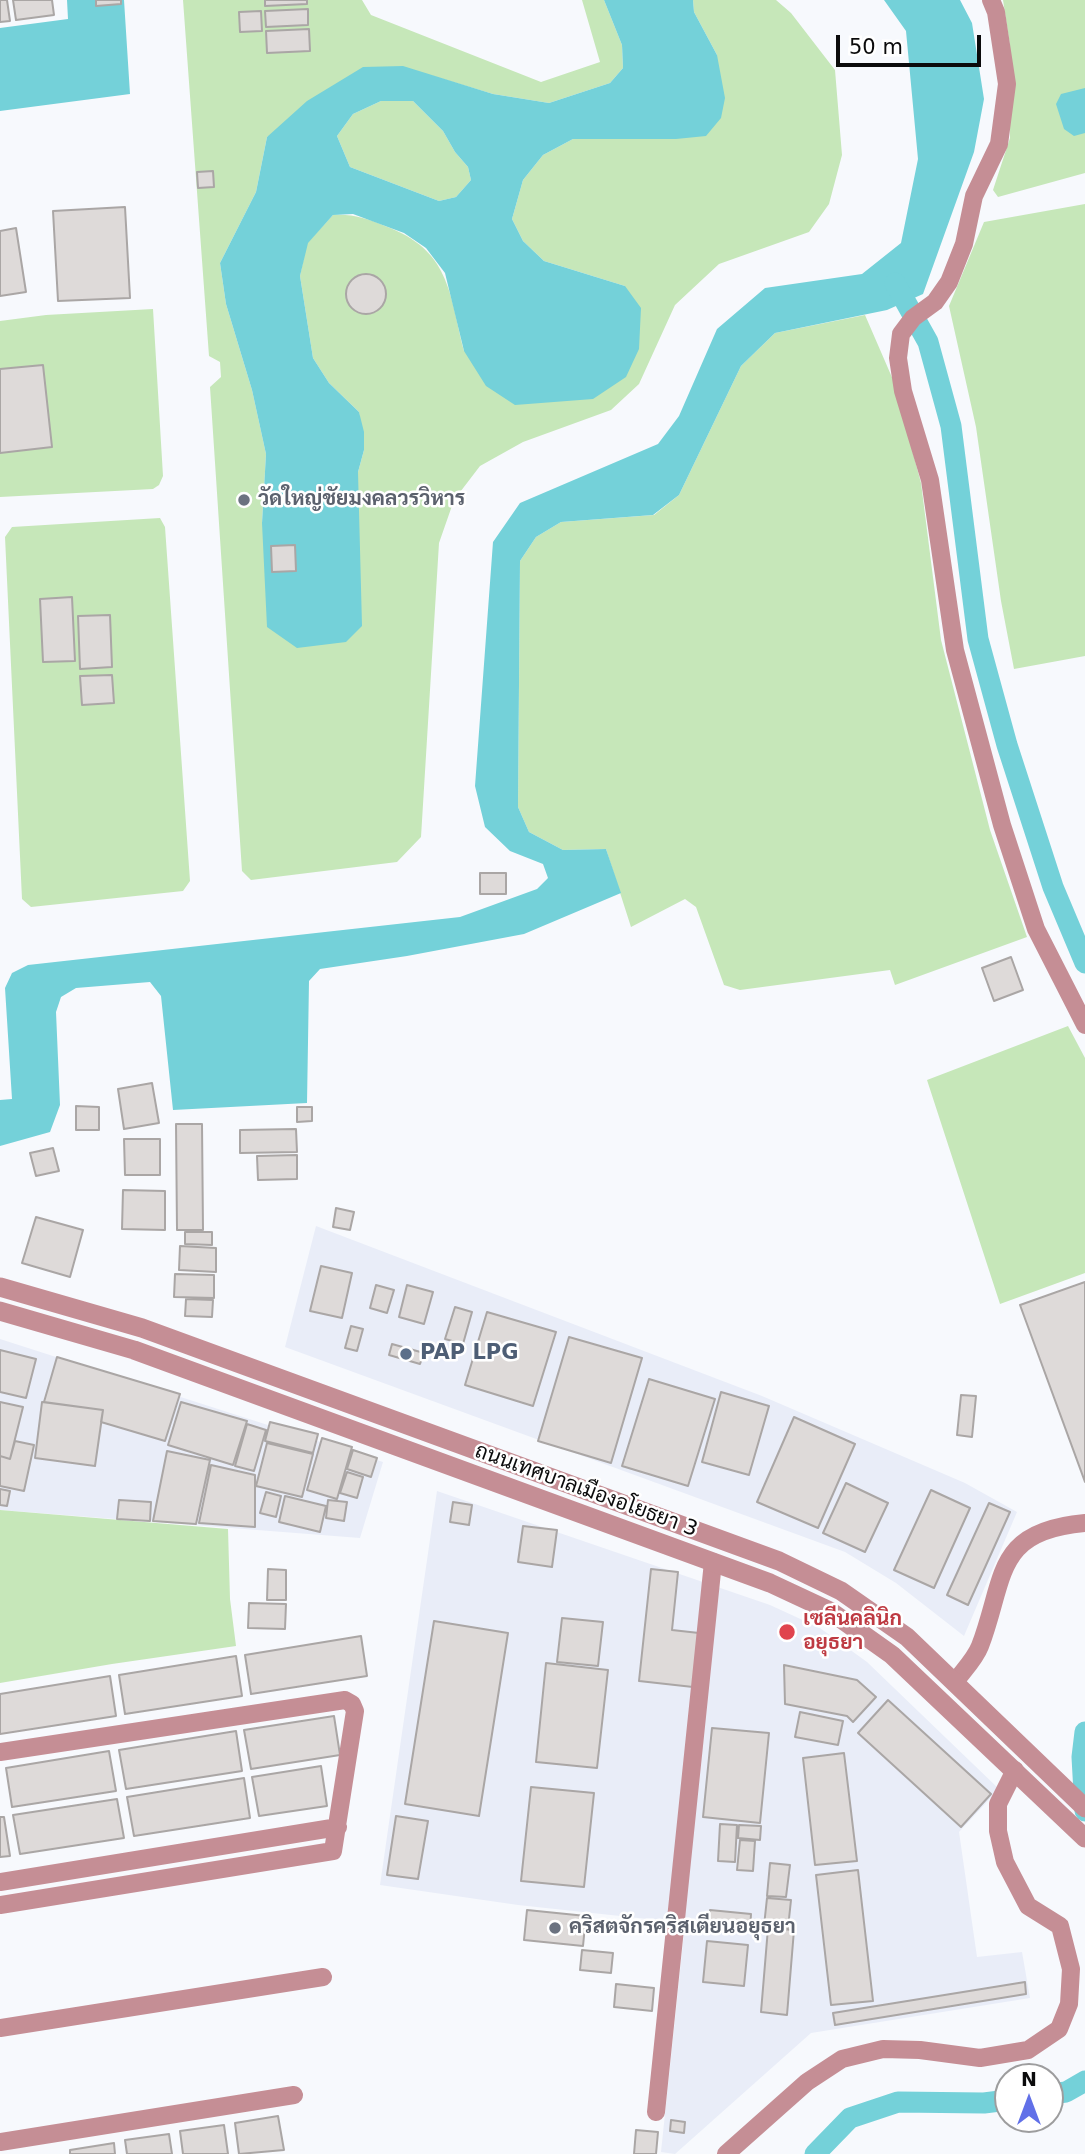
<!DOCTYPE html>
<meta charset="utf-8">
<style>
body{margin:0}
#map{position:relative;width:1085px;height:2154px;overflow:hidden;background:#f7f9fd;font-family:"DejaVu Sans",sans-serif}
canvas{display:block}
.north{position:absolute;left:994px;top:2063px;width:70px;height:70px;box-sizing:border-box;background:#fff;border:2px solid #9d9d9e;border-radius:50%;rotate:0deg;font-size:19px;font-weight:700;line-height:28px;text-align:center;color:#0b0b0c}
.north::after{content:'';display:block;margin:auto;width:24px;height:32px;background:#6170e8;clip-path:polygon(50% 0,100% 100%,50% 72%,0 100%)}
.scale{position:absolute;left:836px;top:35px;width:145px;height:32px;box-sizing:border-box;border:4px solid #0b0b0c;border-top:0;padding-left:9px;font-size:21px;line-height:24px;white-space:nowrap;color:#0b0b0c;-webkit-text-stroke:5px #fff;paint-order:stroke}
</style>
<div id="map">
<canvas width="1085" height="2154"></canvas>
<div class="north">N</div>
<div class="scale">50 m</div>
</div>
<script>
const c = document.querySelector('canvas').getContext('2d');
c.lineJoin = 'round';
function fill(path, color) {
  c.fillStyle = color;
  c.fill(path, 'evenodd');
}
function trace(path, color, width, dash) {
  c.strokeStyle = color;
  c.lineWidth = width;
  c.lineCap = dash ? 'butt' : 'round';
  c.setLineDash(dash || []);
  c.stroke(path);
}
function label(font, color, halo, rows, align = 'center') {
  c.font = font + ' "DejaVu Sans",Sarabun,sans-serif';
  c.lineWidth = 5;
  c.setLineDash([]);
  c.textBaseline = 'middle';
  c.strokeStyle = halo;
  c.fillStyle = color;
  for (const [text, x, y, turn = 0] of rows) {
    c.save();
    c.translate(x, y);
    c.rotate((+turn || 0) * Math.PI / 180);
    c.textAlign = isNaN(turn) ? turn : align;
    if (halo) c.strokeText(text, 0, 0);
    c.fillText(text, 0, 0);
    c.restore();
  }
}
const built = new Path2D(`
 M 316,1226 L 762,1396 L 965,1483 L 1017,1512 L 964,1636 L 896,1583 L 845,1552 L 285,1347 Z
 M 0,1339 L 383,1462 L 360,1538 L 0,1510 Z
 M 437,1491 L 770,1605 L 820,1628 L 867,1662 L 999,1789 L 959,1832 L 977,1957 L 1022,1952 L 1030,1998 L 811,2033 L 675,2154 L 661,2152 L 685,1923 L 518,1905 L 380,1885 Z`);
const green = new Path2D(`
 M 183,0 L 362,0 L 371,15 L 541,82 L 600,62 L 582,0 L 604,0 L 622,45 L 623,68 L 610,83 L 549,103 L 493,94 L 403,67 L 267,137 L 256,192 L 220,263 L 226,304 L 252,390 L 266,454 L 262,523 L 358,472 L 364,450 L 359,412 L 329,383 L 313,358 L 300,276 L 307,243 L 333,215 C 354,214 365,218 385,226 C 450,250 449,292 464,351 L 625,286 L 544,261 L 523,241 L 512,219 L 523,180 L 543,155 L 573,139 L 676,139 L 717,55 L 694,12 L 693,0 L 776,0 L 791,13 L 835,70 L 842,155 L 829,204 L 809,232 L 719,264 L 675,305 L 639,384 L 611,410 L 523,442 L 480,466 L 454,500 L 439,543 L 421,837 L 397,862 L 251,880 L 242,871 L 210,387 L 221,377 L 220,362 L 209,356 Z
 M 1003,0 L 1085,0 L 1085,173 L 998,197 L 993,190 L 1010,138 L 1010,45 Z
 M 381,101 L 413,101 L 443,131 L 455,152 L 468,167 L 471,180 L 456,197 L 439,201 L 350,167 L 337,136 L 353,114 Z
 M 1085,204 L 1085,656 L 1014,669 L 1001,601 L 976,427 L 949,306 L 984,222 Z
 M 153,309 L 163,476 L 159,485 L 153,489 L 0,497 L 0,321 L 46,315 Z
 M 865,315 L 894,382 L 921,483 L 941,640 L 990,830 L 1027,937 L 895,985 L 890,970 L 740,990 L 724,985 L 696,907 L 685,899 L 631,927 L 606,849 L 563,850 L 529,832 L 518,807 L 520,561 L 536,537 L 561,522 L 654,515 L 679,495 L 741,366 L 775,333 Z
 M 160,518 L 165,527 L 190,881 L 183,891 L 31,907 L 22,899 L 5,537 L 12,527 Z
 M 1068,1026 L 1085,1058 L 1085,1273 L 1000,1304 L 927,1080 Z
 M 0,1510 L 228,1529 L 230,1599 L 236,1646 L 112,1664 L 0,1683 Z`);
const water = new Path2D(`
 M 67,0 L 124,0 L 130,94 L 0,111 L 0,28 L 68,19 Z
 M 604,0 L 693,0 L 694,12 L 717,55 L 725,98 L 721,118 L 706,136 L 676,139 L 573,139 L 543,155 L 523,180 L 512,219 L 523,241 L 544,261 L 625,286 L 641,308 L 639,349 L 626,377 L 593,399 L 515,405 L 486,386 L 464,351 L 445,273 L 426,248 L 404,233 L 353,214 L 333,215 L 308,243 L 300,276 L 313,358 L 329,383 L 359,412 L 364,432 L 364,450 L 358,472 L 362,626 L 346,642 L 297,648 L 267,627 L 262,523 L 266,454 L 252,390 L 226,304 L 220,263 L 256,192 L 267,137 L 307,101 L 363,67 L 403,66 L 493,94 L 549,103 L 610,83 L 623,68 L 622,45 ZM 381,101 L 413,101 L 443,131 L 455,152 L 468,167 L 471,180 L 456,197 L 439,201 L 350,167 L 337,136 L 353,114 Z
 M 884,0 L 960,0 L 972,23 L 984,99 L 974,152 L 923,294 L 887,310 L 775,333 L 741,366 L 679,495 L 653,515 L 561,522 L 536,537 L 520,561 L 518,807 L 529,832 L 563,850 L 606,849 L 621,893 L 524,934 L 407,956 L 320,969 L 309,981 L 307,1103 L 173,1110 L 161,996 L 150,982 L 76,988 L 61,997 L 56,1012 L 60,1105 L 50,1132 L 0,1146 L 0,1100 L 12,1099 L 5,988 L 12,973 L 28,965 L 460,917 L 537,889 L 548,878 L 543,864 L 510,851 L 485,827 L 475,786 L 493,542 L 520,503 L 658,444 L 679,416 L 717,329 L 765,288 L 862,274 L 901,243 L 918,159 L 906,31 Z
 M 1085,88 L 1085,133 L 1074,136 L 1064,129 L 1056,104 L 1061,94 Z`);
const canal = new Path2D(`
 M 895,283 L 928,342 L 951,426 L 978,639 L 1007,745 L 1053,887 L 1085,963
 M 1085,1732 L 1082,1757 L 1085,1811
 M 1050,2094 L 1066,2092 L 1085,2081
 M 815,2154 L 850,2118 L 898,2102 L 984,2103 L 1008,2100`);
const building = new Path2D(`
 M 0,0 L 7,0 L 10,21 L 0,22 Z
 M 13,0 L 52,0 L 54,15 L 16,20 Z
 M 96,0 L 121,0 L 121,4 L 96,6 Z
 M 265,0 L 307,0 L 307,4 L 265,6 Z
 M 308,9 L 308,25 L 266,27 L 265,11 Z
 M 261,11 L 262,31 L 240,32 L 239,12 Z
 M 309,29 L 310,51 L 267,53 L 266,31 Z
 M 213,171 L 214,187 L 198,188 L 197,172 Z
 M 125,207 L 130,298 L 58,301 L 53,211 Z
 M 16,228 L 26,292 L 0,296 L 0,231 Z
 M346 294a20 20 0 1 1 40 0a20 20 0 1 1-40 0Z
 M 43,365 L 52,447 L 0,453 L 0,369 Z
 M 295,545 L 296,571 L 272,572 L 271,546 Z
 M 72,597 L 75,661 L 43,662 L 40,599 Z
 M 110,615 L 112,667 L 80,669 L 78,616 Z
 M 112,675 L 114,703 L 82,705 L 80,676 Z
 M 480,873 L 506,873 L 506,894 L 480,894 Z
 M 1011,957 L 1023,990 L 994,1001 L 982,968 Z
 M 152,1083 L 159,1123 L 124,1129 L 118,1089 Z
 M 76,1106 L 99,1107 L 99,1130 L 76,1130 Z
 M 297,1107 L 312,1107 L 312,1121 L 297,1122 Z
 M 176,1124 L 202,1124 L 203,1230 L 177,1230 Z
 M 296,1129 L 297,1152 L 240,1153 L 240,1130 Z
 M 124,1139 L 160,1139 L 160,1175 L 125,1175 Z
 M 53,1148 L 59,1171 L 36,1176 L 30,1153 Z
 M 297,1155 L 297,1179 L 258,1180 L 257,1156 Z
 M 123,1190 L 165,1191 L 165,1230 L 122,1229 Z
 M 336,1208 L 354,1212 L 350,1230 L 333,1227 Z
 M 36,1217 L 83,1230 L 70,1277 L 22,1263 Z
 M 185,1232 L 212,1232 L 212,1245 L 185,1244 Z
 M 180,1246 L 216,1248 L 216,1272 L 179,1270 Z
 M 321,1266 L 352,1273 L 342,1318 L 310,1311 Z
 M 175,1274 L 214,1275 L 214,1298 L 174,1297 Z
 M 1085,1282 L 1085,1482 L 1020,1305 Z
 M 376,1285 L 394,1290 L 387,1313 L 370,1308 Z
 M 407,1285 L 433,1292 L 424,1324 L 399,1317 Z
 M 186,1299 L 213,1300 L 212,1317 L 185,1316 Z
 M 455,1307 L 472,1312 L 463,1344 L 445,1339 Z
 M 487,1312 L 556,1332 L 533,1406 L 465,1385 Z
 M 351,1326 L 363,1329 L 357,1351 L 345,1348 Z
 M 569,1337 L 642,1358 L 611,1463 L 538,1441 Z
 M 392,1344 L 424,1353 L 420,1364 L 389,1355 Z
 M 0,1350 L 36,1359 L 26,1398 L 0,1392 Z
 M 57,1357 L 180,1394 L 165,1441 L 101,1422 L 103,1410 L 44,1402 Z
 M 649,1379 L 715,1399 L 688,1486 L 622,1466 Z
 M 721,1392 L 769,1406 L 749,1475 L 702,1462 Z
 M 961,1395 L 976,1396 L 972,1437 L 957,1435 Z
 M 0,1402 L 23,1407 L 10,1459 L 0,1456 Z
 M 42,1402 L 103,1410 L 95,1466 L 35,1458 Z
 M 181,1402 L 247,1421 L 233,1465 L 168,1445 Z
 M 794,1417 L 855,1444 L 818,1528 L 757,1502 Z
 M 270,1422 L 318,1434 L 313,1453 L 265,1441 Z
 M 247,1424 L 266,1430 L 254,1471 L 235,1466 Z
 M 322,1438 L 352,1447 L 337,1499 L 307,1490 Z
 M 15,1441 L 34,1445 L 24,1491 L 0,1486 L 0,1456 L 10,1459 Z
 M 267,1443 L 313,1454 L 302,1497 L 256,1486 Z
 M 353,1450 L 377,1458 L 371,1477 L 347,1469 Z
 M 167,1451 L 210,1460 L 196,1524 L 153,1521 Z
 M 211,1465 L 255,1475 L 255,1527 L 199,1523 Z
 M 347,1472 L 363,1477 L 357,1498 L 340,1493 Z
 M 846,1483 L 888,1503 L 865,1552 L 823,1533 Z
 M 0,1489 L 10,1491 L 7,1506 L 0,1505 Z
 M 931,1490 L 970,1508 L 934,1588 L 894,1570 Z
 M 266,1492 L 281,1496 L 276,1517 L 260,1513 Z
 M 285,1496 L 326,1506 L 320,1532 L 279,1522 Z
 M 119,1500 L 151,1502 L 150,1521 L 117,1519 Z
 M 328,1500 L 347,1502 L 344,1521 L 326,1518 Z
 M 453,1502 L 472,1505 L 469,1525 L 450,1522 Z
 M 989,1503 L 1010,1512 L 968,1605 L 947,1595 Z
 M 523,1526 L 557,1530 L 552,1567 L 518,1562 Z
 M 268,1569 L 286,1570 L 286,1600 L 267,1600 Z
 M 651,1569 L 678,1572 L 672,1630 L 699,1633 L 693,1687 L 639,1681 Z
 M 249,1603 L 286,1604 L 285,1629 L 248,1628 Z
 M 562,1618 L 603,1622 L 598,1666 L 557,1662 Z
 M 434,1621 L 508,1633 L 479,1816 L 405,1804 Z
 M 361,1636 L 367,1676 L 251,1694 L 245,1655 Z
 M 236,1656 L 242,1696 L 125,1714 L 119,1675 Z
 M 546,1663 L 608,1670 L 597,1768 L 536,1762 Z
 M 784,1665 L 857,1680 L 876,1697 L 853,1722 L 847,1716 L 785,1704 Z
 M 110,1676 L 116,1716 L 0,1734 L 0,1694 Z
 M 888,1700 L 991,1794 L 961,1827 L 858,1733 Z
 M 800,1712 L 843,1721 L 838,1745 L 795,1737 Z
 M 334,1716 L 340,1755 L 251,1769 L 244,1730 Z
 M 712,1728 L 769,1733 L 760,1823 L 703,1817 Z
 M 236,1731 L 242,1771 L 126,1789 L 119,1750 Z
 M 109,1751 L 116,1791 L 12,1807 L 6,1768 Z
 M 844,1753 L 857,1861 L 815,1865 L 803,1758 Z
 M 321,1766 L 327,1806 L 259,1816 L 252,1777 Z
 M 244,1778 L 250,1818 L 134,1836 L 127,1797 Z
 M 531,1787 L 594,1793 L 584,1887 L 521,1881 Z
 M 117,1799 L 124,1838 L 20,1854 L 13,1815 Z
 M 396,1816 L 428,1821 L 418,1879 L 387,1875 Z
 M 0,1817 L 4,1817 L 10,1856 L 0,1857 Z
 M 720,1824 L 737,1825 L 735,1862 L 718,1861 Z
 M 739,1825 L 761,1826 L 760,1840 L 738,1838 Z
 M 740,1840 L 755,1841 L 753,1871 L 737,1870 Z
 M 770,1863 L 790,1865 L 786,1897 L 767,1896 Z
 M 858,1870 L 873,2001 L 831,2005 L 816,1875 Z
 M 767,1898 L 791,1900 L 788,1928 L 764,1926 Z
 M 527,1910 L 586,1916 L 583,1946 L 524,1940 Z
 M 710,1910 L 751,1914 L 750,1932 L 709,1929 Z
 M 768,1928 L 794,1930 L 787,2015 L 761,2012 Z
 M 707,1941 L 748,1945 L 744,1986 L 703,1982 Z
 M 582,1950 L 613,1953 L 611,1973 L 580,1970 Z
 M 1025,1982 L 1026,1994 L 835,2025 L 833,2013 Z
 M 616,1984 L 654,1988 L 652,2011 L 614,2007 Z
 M 278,2116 L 284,2150 L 239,2154 L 235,2123 Z
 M 671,2120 L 685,2122 L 684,2133 L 670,2131 Z
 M 224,2125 L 228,2154 L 183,2154 L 180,2131 Z
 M 636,2130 L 658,2132 L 656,2154 L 634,2154 Z
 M 169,2134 L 172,2154 L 127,2154 L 125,2140 Z
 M 114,2143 L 115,2154 L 70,2154 L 70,2150 Z`);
const minor = new Path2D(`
 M 991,0 L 996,12 L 1007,84 L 999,144 L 974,196 L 964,244 L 949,282 L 935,302 L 913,318 L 901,334 L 898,358 L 903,391 L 930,480 L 955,650 L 1002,825 L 1036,929 L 1085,1025
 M 955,1682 C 963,1671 975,1659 980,1646 C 1006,1578 993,1531 1085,1523
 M 0,1752 L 345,1700 L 352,1704 L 355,1711 L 333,1851 L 0,1905
 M 0,1882 L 338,1827
 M 0,2028 L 323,1977
 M 656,2112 L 713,1562
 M 0,2142 L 294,2095
 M 726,2154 L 807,2082 L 842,2059 L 883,2049 L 920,2050 L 980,2058 L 1028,2050 L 1059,2029 L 1069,2004 L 1071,1969 L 1060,1926 L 1028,1906 L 1005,1862 L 998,1831 L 998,1804 L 1015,1770`);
const tertiary = new Path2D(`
 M 0,1287 L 142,1328 L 779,1561 L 841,1591 L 907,1637 L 1085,1808
 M 0,1311 L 134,1350 L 770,1583 L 830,1611 L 892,1655 L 1085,1838`);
const markers = [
 [244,500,7,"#6b7280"],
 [406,1354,7,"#5c6f8a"],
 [787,1632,9,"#e0444e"],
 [555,1928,7,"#6b7280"]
];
const worshipNames = [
 ["วัดใหญ่ชัยมงคลวรวิหาร",258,500],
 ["คริสตจักรคริสเตียนอยุธยา",569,1928]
];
const serviceNames = [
 ["PAP LPG",420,1354]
];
const streetNames = [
 ["ถนนเทศบาลเมืองอโยธยา 3",586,1491,20]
];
const healthNames = [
 ["เซลีนคลินิก",803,1620],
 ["อยุธยา",803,1644]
];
fill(built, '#e9edf8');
fill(green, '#c6e7b9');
fill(water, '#74d1d9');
trace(canal, '#74d1d9', 21);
fill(building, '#dedad9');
trace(building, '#aaa6a5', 2);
trace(minor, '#c58e95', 18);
trace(tertiary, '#c58e95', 19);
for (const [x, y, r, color] of markers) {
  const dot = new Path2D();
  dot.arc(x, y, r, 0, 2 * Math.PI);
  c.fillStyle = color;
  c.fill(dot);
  trace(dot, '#fff', 2.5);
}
label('bold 21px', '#5b616d', '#fff', worshipNames, 'left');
label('bold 21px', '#4e5e75', '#fff', serviceNames, 'left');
label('21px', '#0b0b0c', '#fff', streetNames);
label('bold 21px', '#be3a42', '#fff', healthNames, 'left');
</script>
